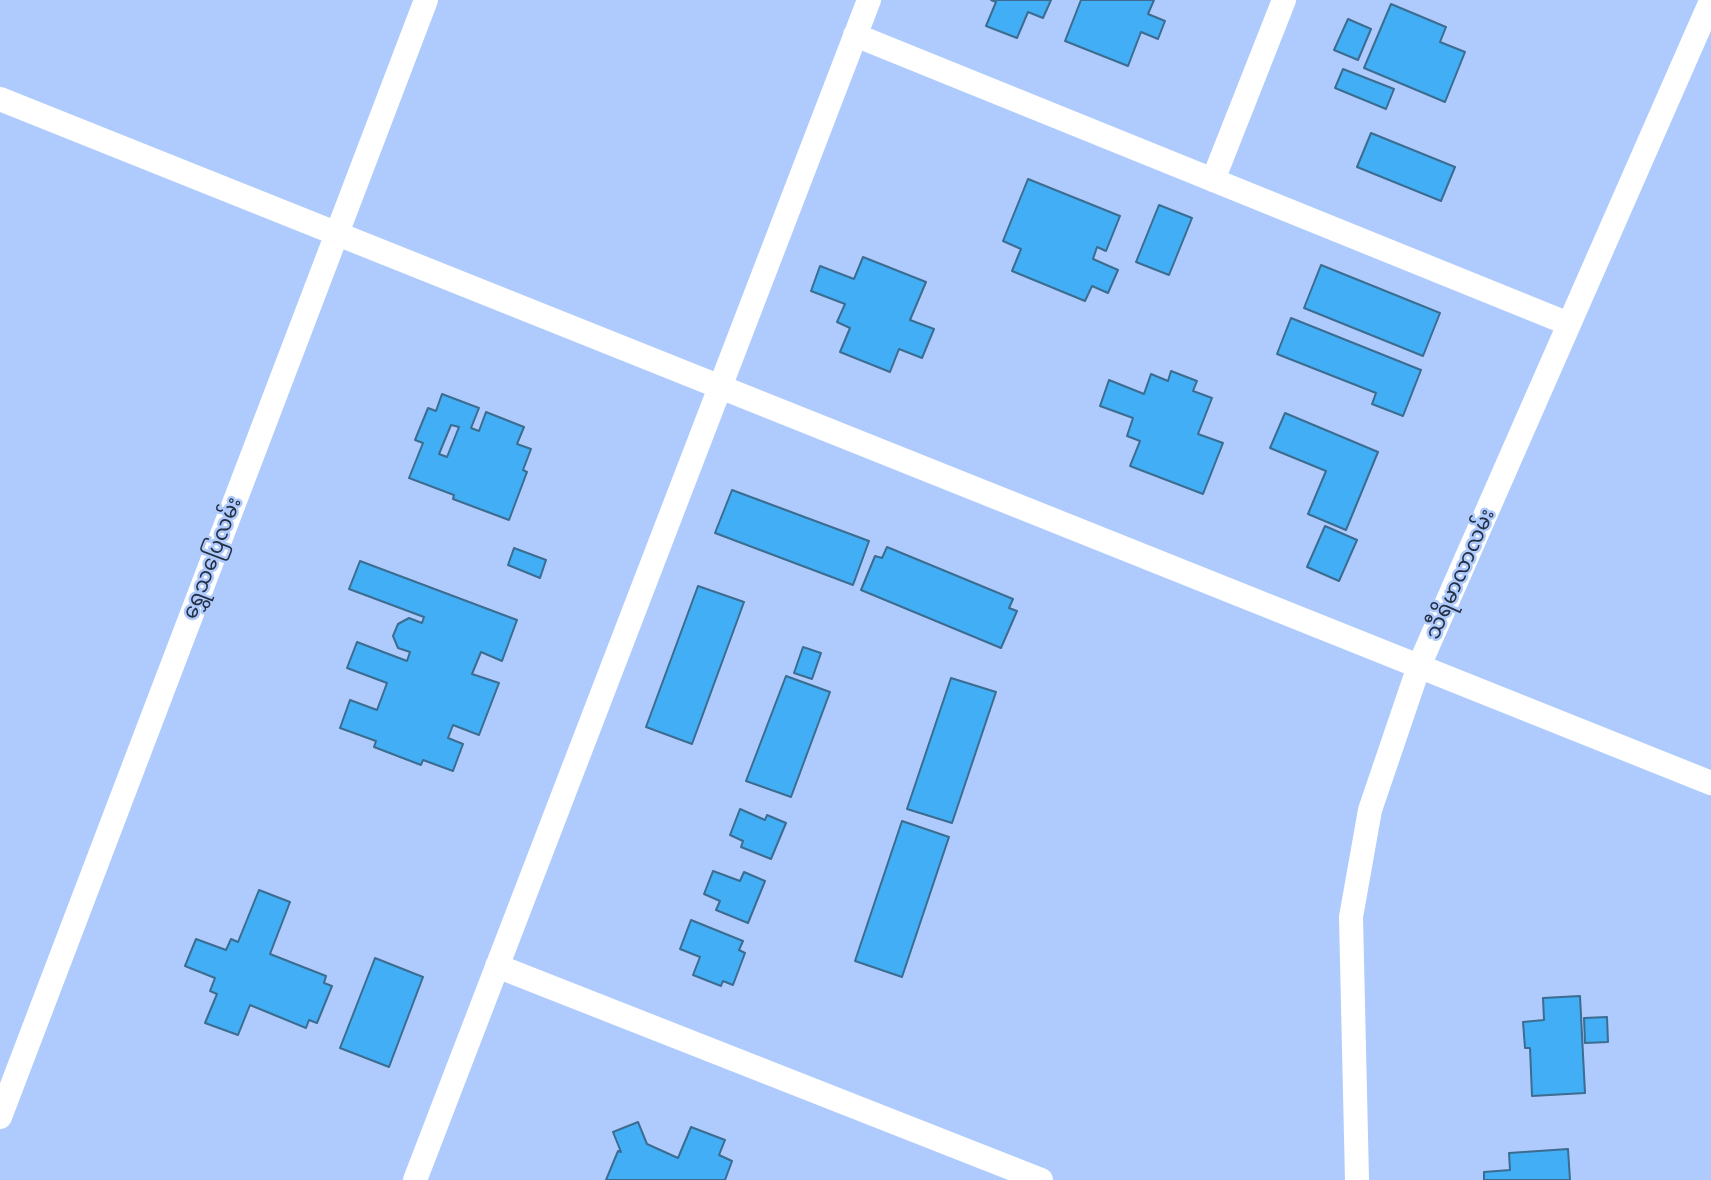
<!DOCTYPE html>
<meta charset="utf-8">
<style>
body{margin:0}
canvas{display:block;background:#afcbfd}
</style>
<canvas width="1711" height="1180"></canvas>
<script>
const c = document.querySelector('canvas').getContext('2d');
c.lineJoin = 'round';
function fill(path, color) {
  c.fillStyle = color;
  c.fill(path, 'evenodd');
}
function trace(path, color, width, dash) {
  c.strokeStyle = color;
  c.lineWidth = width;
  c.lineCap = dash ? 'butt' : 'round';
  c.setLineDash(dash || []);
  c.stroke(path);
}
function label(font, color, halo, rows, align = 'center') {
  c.font = font + ' "Public Sans","Noto Sans Myanmar",sans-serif';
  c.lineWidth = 5;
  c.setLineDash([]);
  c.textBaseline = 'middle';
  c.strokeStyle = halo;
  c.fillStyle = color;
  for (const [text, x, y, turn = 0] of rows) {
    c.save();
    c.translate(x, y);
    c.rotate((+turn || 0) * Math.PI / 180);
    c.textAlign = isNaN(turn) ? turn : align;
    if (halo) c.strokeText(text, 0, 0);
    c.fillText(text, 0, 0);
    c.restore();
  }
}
const building = new Path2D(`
 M 991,0 L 1051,0 L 1043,18 L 1028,12 L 1017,38 L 986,26 L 996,2 Z
 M 1081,0 L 1154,0 L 1148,14 L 1165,21 L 1158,39 L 1141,32 L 1128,66 L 1065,41 Z
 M 1391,4 L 1446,27 L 1440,42 L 1465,52 L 1445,102 L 1364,68 Z
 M 1348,19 L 1371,29 L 1358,60 L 1334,50 Z
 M 1343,69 L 1394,89 L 1386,109 L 1335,88 Z
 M 1371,133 L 1455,167 L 1441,201 L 1357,167 Z
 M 1028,179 L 1120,216 L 1106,251 L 1097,247 L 1093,259 L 1118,270 L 1108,293 L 1092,286 L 1085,301 L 1012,271 L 1021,249 L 1003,241 Z
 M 1159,205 L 1192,218 L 1169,275 L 1136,262 Z
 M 863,257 L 926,282 L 910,320 L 934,329 L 922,358 L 899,349 L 890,372 L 840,352 L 850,328 L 837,322 L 845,304 L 811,291 L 820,266 L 854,279 Z
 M 1321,265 L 1440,313 L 1423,356 L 1304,308 Z
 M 1291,318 L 1421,370 L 1403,416 L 1372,404 L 1376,393 L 1277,354 Z
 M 1171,371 L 1197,381 L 1193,391 L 1212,398 L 1198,434 L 1223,443 L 1203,494 L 1130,466 L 1140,441 L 1127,436 L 1133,418 L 1100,406 L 1109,380 L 1144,394 L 1151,374 L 1168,381 Z
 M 442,394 L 479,408 L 471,428 L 479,431 L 486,412 L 524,427 L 517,444 L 531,449 L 523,470 L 527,472 L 509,520 L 453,499 L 454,495 L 409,478 L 423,443 L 415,440 L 428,408 L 436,411 ZM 451,425 L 459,427 L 447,457 L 439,454 Z
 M 1285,413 L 1378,452 L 1346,530 L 1308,514 L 1326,471 L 1270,448 Z
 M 732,490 L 869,541 L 853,585 L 715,533 Z
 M 1325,526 L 1357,540 L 1339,581 L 1307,567 Z
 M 887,547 L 1013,599 L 1009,608 L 1017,611 L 1001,648 L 861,590 L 875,556 L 882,558 Z
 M 514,548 L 546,560 L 540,578 L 508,565 Z
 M 360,561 L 517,620 L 502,661 L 481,652 L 472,674 L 499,683 L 479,735 L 453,725 L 448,738 L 463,744 L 453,771 L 423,760 L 421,765 L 374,747 L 376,741 L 340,728 L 350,700 L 377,710 L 387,683 L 347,668 L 357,642 L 407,661 L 410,652 L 398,648 L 393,636 L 398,624 L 409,618 L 422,623 L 424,617 L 349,589 Z
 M 698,586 L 744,602 L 692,744 L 646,727 Z
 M 803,647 L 821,653 L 812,679 L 794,673 Z
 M 786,676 L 830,692 L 791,797 L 746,781 Z
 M 951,678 L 996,692 L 952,823 L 907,809 Z
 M 740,809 L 765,820 L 767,815 L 786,823 L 771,859 L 741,847 L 743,841 L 730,835 Z
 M 902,821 L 949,837 L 902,977 L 855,961 Z
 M 713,871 L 740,881 L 744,872 L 765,881 L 748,923 L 716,910 L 720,901 L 704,894 Z
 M 259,890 L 290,902 L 270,954 L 326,976 L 324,983 L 332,986 L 317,1023 L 309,1020 L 306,1028 L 250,1005 L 238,1035 L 205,1023 L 217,994 L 210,991 L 215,978 L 185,966 L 196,939 L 226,950 L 231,939 L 238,942 Z
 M 691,920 L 743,941 L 739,950 L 745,953 L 733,985 L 723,981 L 721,986 L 693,975 L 700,957 L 680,949 Z
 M 375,958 L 423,977 L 389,1067 L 340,1048 Z
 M 1580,996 L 1585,1093 L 1532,1096 L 1530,1048 L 1525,1048 L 1523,1022 L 1544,1020 L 1543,998 Z
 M 1607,1017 L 1608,1042 L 1585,1043 L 1584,1018 Z
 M 638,1122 L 647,1144 L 678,1158 L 691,1127 L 725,1140 L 719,1155 L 732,1161 L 725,1180 L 606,1180 L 618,1151 L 621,1152 L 613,1132 Z
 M 1568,1149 L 1570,1180 L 1484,1180 L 1484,1172 L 1510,1170 L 1509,1153 Z`);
const street = new Path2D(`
 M 855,35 L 1569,324
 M 0,99 L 1711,783
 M 1213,180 L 1284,0
 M 497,966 L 1041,1180
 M 0,1117 L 426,0
 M 415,1180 L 869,0
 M 1357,1180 L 1351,917 L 1370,810 L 1419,666 L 1711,1`);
const streetNames = [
 ["ရွှေသပြေလမ်း",212,558,-69],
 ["သီရိမာလာလမ်း",1460,574,-66]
];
fill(building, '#41aef5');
trace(building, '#3c6c8f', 2);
trace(street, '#fff', 24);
label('21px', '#263145', '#afcbfd', streetNames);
</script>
